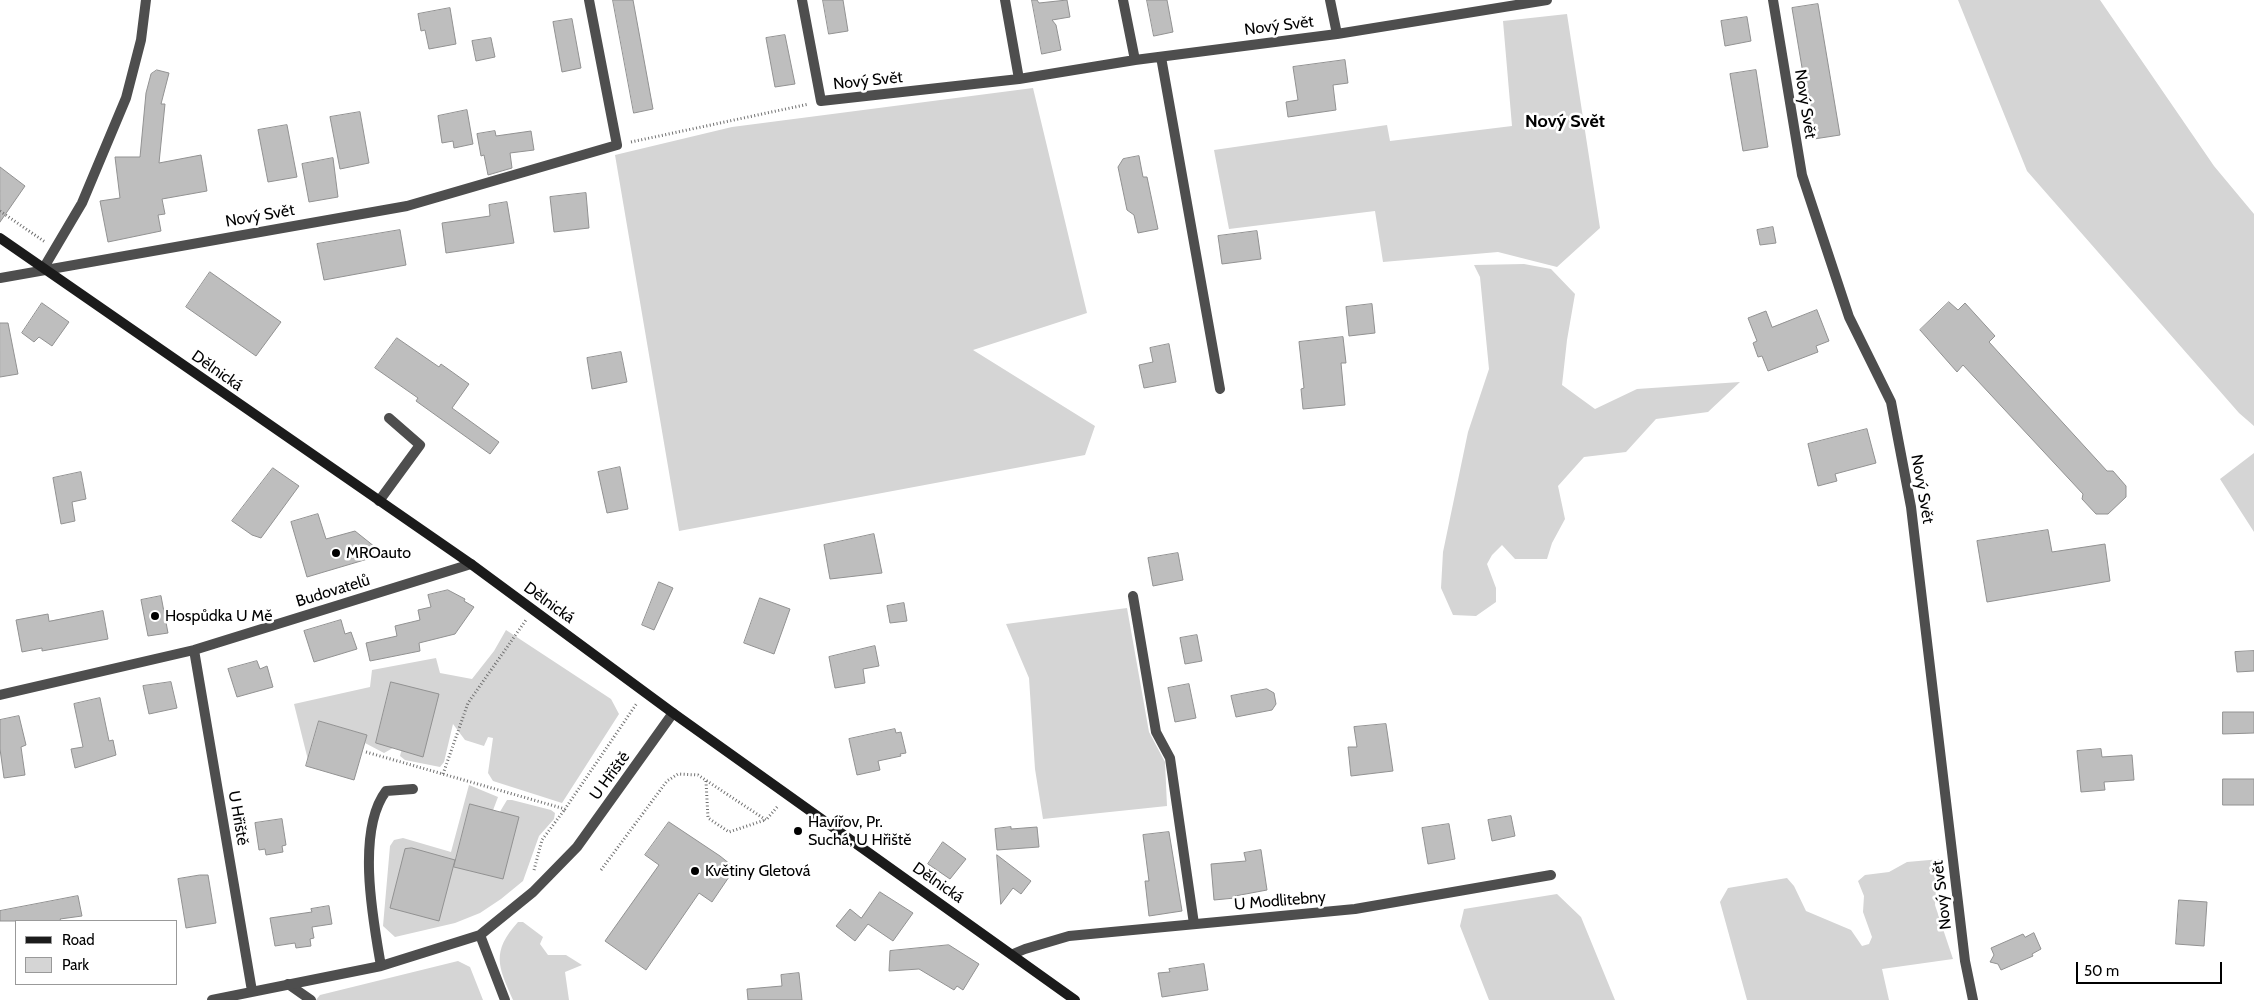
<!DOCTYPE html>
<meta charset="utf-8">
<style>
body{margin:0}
#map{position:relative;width:2254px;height:1000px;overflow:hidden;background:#fff;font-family:Cabin,sans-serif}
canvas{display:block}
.legend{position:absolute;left:15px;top:920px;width:162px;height:65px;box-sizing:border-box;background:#fff;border:1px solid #999;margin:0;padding:6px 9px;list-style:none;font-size:15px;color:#000}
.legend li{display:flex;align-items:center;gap:10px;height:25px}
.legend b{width:25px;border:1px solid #999}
.scale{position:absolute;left:2076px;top:962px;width:146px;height:22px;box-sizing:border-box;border:2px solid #000;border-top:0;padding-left:6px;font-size:15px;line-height:18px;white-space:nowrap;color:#000;-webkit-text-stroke:4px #fff;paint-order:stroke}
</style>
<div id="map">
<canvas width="2254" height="1000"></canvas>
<ul class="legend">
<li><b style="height:6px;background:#1b1b1b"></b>Road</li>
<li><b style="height:14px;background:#d5d5d5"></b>Park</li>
</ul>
<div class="scale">50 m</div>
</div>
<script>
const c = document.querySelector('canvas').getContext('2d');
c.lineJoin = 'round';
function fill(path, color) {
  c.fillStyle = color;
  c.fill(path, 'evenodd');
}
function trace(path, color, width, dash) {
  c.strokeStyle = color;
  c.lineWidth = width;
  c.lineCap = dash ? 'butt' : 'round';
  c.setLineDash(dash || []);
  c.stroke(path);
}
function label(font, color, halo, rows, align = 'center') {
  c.font = font + ' Cabin,sans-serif';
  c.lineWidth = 5;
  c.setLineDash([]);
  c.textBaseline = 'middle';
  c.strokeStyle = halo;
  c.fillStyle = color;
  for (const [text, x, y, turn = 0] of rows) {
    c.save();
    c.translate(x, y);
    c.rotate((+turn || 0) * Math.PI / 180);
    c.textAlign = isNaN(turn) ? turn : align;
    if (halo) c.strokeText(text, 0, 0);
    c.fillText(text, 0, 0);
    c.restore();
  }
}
const green = new Path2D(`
 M 1958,0 L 2100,0 L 2214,166 L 2254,214 L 2254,426 L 2239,413 L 2027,171 Z
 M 1567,14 L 1600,228 L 1557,267 L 1498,252 L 1383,262 L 1375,211 L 1229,229 L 1214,150 L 1387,125 L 1390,141 L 1512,126 L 1503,21 Z
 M 1033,88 L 1087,313 L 973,350 L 1095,426 L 1085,455 L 679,531 L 615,155 L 732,127 Z
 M 1524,264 L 1551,269 L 1575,294 L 1567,340 L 1562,385 L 1595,409 L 1637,389 L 1740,382 L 1708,412 L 1656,419 L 1626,452 L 1584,457 L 1558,486 L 1565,519 L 1552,543 L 1547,559 L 1515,559 L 1502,545 L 1492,555 L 1487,564 L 1496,588 L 1496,602 L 1476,616 L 1453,615 L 1441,588 L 1443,552 L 1468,432 L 1489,369 L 1480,277 L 1474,265 Z
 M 2254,453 L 2254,532 L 2220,479 Z
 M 1127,608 L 1149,732 L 1165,762 L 1167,806 L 1043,819 L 1035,769 L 1029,678 L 1006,624 Z
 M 506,630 L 611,699 L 619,714 L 562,803 L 493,781 L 488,773 L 493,738 L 488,737 L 484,746 L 465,740 L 453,724 L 444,762 L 440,767 L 405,760 L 400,756 L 402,748 L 394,746 L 393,748 L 384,753 L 365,743 L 367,735 L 319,721 L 308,760 L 294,704 L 370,687 L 372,670 L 436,658 L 440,673 L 472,679 L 494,651 Z
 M 469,785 L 498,797 L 492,813 L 498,815 L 507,800 L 512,800 L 551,810 L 555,813 L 554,819 L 539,836 L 523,881 L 501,899 L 480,913 L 455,923 L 395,937 L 383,926 L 390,846 L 394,840 L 403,838 L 451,852 Z
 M 1941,859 L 1942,879 L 1936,888 L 1935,905 L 1953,959 L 1882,969 L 1889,1000 L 1747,1000 L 1720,902 L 1728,888 L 1787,878 L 1794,886 L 1806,911 L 1851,930 L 1862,946 L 1869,944 L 1872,937 L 1863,912 L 1864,896 L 1858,881 L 1865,875 L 1889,872 L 1907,862 Z
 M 1557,894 L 1581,917 L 1615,1000 L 1489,1000 L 1460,926 L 1464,909 Z
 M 518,922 L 523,922 L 543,937 L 540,944 L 548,955 L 566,955 L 582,965 L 565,972 L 569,1000 L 513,1000 C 498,966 491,952 518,922 Z
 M 458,961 L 470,967 L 483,1000 L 316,1000 L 320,995 Z`);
const building = new Path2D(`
 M 613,0 L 633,0 L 653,109 L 634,113 Z
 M 823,0 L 843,0 L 848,31 L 829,34 Z
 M 1032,0 L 1037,0 L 1039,3 L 1067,0 L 1070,17 L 1052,20 L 1056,25 L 1061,50 L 1042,54 Z
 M 1147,0 L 1167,0 L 1173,32 L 1154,36 Z
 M 1818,4 L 1840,135 L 1814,139 L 1792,8 Z
 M 450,8 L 456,44 L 429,49 L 425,30 L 421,31 L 418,14 Z
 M 1747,17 L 1751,41 L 1725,46 L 1721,21 Z
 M 572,19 L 581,68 L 562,72 L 553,22 Z
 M 785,35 L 795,84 L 775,87 L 766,38 Z
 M 491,38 L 495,57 L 476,61 L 472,41 Z
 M 1345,60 L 1348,83 L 1333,85 L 1336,110 L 1288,117 L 1286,102 L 1298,100 L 1293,67 Z
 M 157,70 L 169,73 L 161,104 L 165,104 L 159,163 L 201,155 L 207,191 L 162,199 L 165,214 L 158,215 L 161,231 L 108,242 L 100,201 L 120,198 L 115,157 L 140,157 L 146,93 L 151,74 Z
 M 1756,70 L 1768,147 L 1743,151 L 1730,74 Z
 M 467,110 L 473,144 L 454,148 L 453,141 L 442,143 L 438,116 Z
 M 360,112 L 369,163 L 340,169 L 330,117 Z
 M 287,125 L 297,177 L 268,182 L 258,130 Z
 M 495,131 L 496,136 L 531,131 L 534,150 L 510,153 L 512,168 L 488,175 L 484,155 L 481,156 L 477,134 Z
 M 1139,156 L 1143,177 L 1147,177 L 1158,229 L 1138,233 L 1134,215 L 1127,210 L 1118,167 L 1123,159 Z
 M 333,158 L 338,197 L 309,202 L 302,164 Z
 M 0,167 L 25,186 L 0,222 Z
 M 586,193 L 589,228 L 554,232 L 550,197 Z
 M 507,202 L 514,243 L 446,253 L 442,223 L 490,216 L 489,205 Z
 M 1773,227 L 1776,243 L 1760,245 L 1757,230 Z
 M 400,230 L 406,265 L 324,280 L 317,244 Z
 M 1257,231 L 1261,259 L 1222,264 L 1218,236 Z
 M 210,272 L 281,322 L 256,356 L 186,307 Z
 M 1949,302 L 1958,310 L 1965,303 L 1995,336 L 1989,342 L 2107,471 L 2113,471 L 2126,486 L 2126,497 L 2108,514 L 2096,514 L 2082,499 L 2083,494 L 1963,365 L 1957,372 L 1920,330 Z
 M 42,303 L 69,322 L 52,346 L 39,337 L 34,342 L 22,333 Z
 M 1372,304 L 1375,333 L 1349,336 L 1346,307 Z
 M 1817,310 L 1829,341 L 1816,346 L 1818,352 L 1768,371 L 1762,356 L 1758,357 L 1753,343 L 1757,341 L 1748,318 L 1766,311 L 1772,327 Z
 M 0,323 L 8,323 L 18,374 L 0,377 Z
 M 1343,337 L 1346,363 L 1341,363 L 1345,405 L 1303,409 L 1301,389 L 1304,388 L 1299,342 Z
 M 397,338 L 439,367 L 441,364 L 469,384 L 452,408 L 499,442 L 490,454 L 416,401 L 418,398 L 375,368 Z
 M 1169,344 L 1176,382 L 1144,388 L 1139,365 L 1153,362 L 1150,348 Z
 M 621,352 L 627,382 L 592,389 L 587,358 Z
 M 1867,429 L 1876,463 L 1835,474 L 1837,481 L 1818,486 L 1808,444 Z
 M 620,467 L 628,509 L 607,513 L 598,472 Z
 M 273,468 L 299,486 L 261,538 L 252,535 L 232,521 Z
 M 81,472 L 86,499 L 72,502 L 75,521 L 61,524 L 53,478 Z
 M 318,514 L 326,539 L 355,531 L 375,547 L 371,558 L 307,577 L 291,522 Z
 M 2048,530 L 2052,552 L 2105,544 L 2110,581 L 1987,602 L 1977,541 Z
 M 874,534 L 882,573 L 830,579 L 824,545 Z
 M 1178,553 L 1183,580 L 1153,586 L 1148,558 Z
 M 659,582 L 673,588 L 654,630 L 642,625 Z
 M 448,590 L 465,599 L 464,601 L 474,607 L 455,634 L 419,643 L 420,651 L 370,661 L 366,643 L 397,636 L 395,626 L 420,620 L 418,610 L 431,607 L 428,595 Z
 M 161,596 L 168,633 L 148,636 L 141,600 Z
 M 760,598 L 790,609 L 774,654 L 744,643 Z
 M 904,603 L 907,621 L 890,623 L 887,606 Z
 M 103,611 L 108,639 L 42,651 L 42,648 L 22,652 L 16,620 L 48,614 L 49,621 Z
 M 341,620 L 345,634 L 351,632 L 357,649 L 314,662 L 304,631 Z
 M 1197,635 L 1202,661 L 1185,664 L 1180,638 Z
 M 875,646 L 879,666 L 863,669 L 865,683 L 835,688 L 829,657 Z
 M 2254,651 L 2254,671 L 2237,672 L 2235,652 Z
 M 257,661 L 260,669 L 267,666 L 273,687 L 237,697 L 228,669 Z
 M 171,682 L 177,708 L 149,714 L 143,686 Z
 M 391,682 L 439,694 L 423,757 L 376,743 Z
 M 1189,684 L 1196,718 L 1175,722 L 1168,688 Z
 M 1267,689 L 1274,693 L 1276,704 L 1272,710 L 1236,717 L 1231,696 Z
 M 100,698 L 109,741 L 113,740 L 116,755 L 75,768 L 71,749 L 83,747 L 74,704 Z
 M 2223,712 L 2254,712 L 2254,733 L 2223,734 Z
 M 19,716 L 26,745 L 21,747 L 25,775 L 4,778 L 0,749 L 0,720 Z
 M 319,721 L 367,735 L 354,780 L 306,766 Z
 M 1386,724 L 1393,771 L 1351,776 L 1348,747 L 1357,747 L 1354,727 Z
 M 895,729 L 896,733 L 901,732 L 906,753 L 900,754 L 901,756 L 878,761 L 880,770 L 857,775 L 849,739 Z
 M 2101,749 L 2102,757 L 2132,755 L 2134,780 L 2104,782 L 2105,790 L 2081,792 L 2077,751 Z
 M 2223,779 L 2254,779 L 2254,805 L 2223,805 Z
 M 470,804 L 519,817 L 503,879 L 454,867 Z
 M 1511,816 L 1515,836 L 1492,841 L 1488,820 Z
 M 282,819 L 286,845 L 282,846 L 283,852 L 266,855 L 265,849 L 259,850 L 255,823 Z
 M 669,822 L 720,856 L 735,868 L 712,902 L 699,893 L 646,970 L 605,941 L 659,865 L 645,855 Z
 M 1449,824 L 1455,859 L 1428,864 L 1422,828 Z
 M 1011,827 L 1011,829 L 1037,827 L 1039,847 L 997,850 L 995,829 Z
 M 1169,832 L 1182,911 L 1149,916 L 1145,881 L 1149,881 L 1143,835 Z
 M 943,842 L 966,859 L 950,879 L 928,864 Z
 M 412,848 L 455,860 L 439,921 L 390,908 L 405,849 Z
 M 1261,850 L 1267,890 L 1235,896 L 1235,898 L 1214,900 L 1211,864 L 1246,861 L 1244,853 Z
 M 997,855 L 1031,881 L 1021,894 L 1013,888 L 1001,904 Z
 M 200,875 L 208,875 L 216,923 L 186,928 L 178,879 Z
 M 880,892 L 913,913 L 893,941 L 868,924 L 855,941 L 836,926 L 850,909 L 861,918 Z
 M 78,896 L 82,916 L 60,919 L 61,921 L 0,921 L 0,911 Z
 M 2179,900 L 2207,902 L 2204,946 L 2176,944 Z
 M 329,906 L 332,924 L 312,927 L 314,938 L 310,939 L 311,946 L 296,948 L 295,943 L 275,946 L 270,918 L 312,912 L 311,909 Z
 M 2034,933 L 2041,949 L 2032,954 L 2033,956 L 2001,970 L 1998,964 L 1990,962 L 1994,955 L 1991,948 L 2023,934 L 2025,937 Z
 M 949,945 L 979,964 L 963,990 L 957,986 L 954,990 L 919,969 L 889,971 L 890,951 Z
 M 1204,964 L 1208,990 L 1162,997 L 1158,973 L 1170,972 L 1169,969 Z
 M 799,973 L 802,1000 L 748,1000 L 747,989 L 782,986 L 781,975 Z`);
const path = new Path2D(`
 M 631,142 L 809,104
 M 0,211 L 45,242
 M 366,752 L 565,809 L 637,703
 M 443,774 L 468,703 L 526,620
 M 706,781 L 708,818 L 729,832 L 765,820
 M 534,870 L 542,840 L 565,809
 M 601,870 L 667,781 L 678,774 L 698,775 L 766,820 L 778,806`);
const lane = new Path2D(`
 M 379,501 L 420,445 L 389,418
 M 1133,596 L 1156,732 L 1170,758 L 1194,924
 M 288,984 L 311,1000`);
const street = new Path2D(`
 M 802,0 L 821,101 L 1019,79 L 1135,60 L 1337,34 L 1547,0
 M 1005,0 L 1019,79
 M 1123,0 L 1135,60
 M 1330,0 L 1337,34
 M 1773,0 L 1802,175 L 1849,317 L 1891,402 L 1911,507 L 1965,961 L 1973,1000
 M 1161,57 L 1220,389
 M 43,269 L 82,203 L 126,98 L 141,40 L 146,0
 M 0,278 L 407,206 L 617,145 L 589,0
 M 194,650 L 252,991
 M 0,695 L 194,650 L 471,564
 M 480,935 L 505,1000
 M 1013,954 L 1025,949 L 1069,936 L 1355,909 L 1551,875
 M 381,966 C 373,920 356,831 386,791 L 413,789
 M 212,1000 L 381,966 L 480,935 L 533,892 L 577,847 L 673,713`);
const secondary = new Path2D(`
 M 0,238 L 471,564 L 673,713 L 1075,1000`);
const markers = [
 [336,553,5,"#000"],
 [155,616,5,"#000"],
 [798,831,5,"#000"],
 [695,871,5,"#000"]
];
const streetNames = [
 ["Nový Svět",1279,26,-7],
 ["Nový Svět",868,81,-6],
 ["Nový Svět",1805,104,81],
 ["Nový Svět",260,216,-10],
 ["Dělnická",217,371,35],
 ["Nový Svět",1922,489,80],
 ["Budovatelů",333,591,-17],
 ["Dělnická",549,603,36],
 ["U Hřiště",610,776,-54],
 ["U Hřiště",238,818,80],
 ["Dělnická",938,883,35],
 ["Nový Svět",1942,895,-97],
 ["U Modlitebny",1280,901,-5]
];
const poiNames = [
 ["MROauto",346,553],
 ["Hospůdka U Mě",165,616],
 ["Havířov, Pr.",808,822],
 ["Suchá, U Hřiště",808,840],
 ["Květiny Gletová",705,871]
];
const neighbourhoodNames = [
 ["Nový Svět",1565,122]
];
fill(green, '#d5d5d5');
fill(building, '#bebebe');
trace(building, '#929292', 1);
trace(path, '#707070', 3, [1, 2.5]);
trace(lane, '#4e4e4e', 10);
trace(street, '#4e4e4e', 10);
trace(secondary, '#1b1b1b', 10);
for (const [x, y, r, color] of markers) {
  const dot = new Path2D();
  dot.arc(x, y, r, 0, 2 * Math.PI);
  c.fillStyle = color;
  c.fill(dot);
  trace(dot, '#fff', 2);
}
label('16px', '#000', '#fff', streetNames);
label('16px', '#000', '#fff', poiNames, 'left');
label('bold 18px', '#000', '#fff', neighbourhoodNames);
</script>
